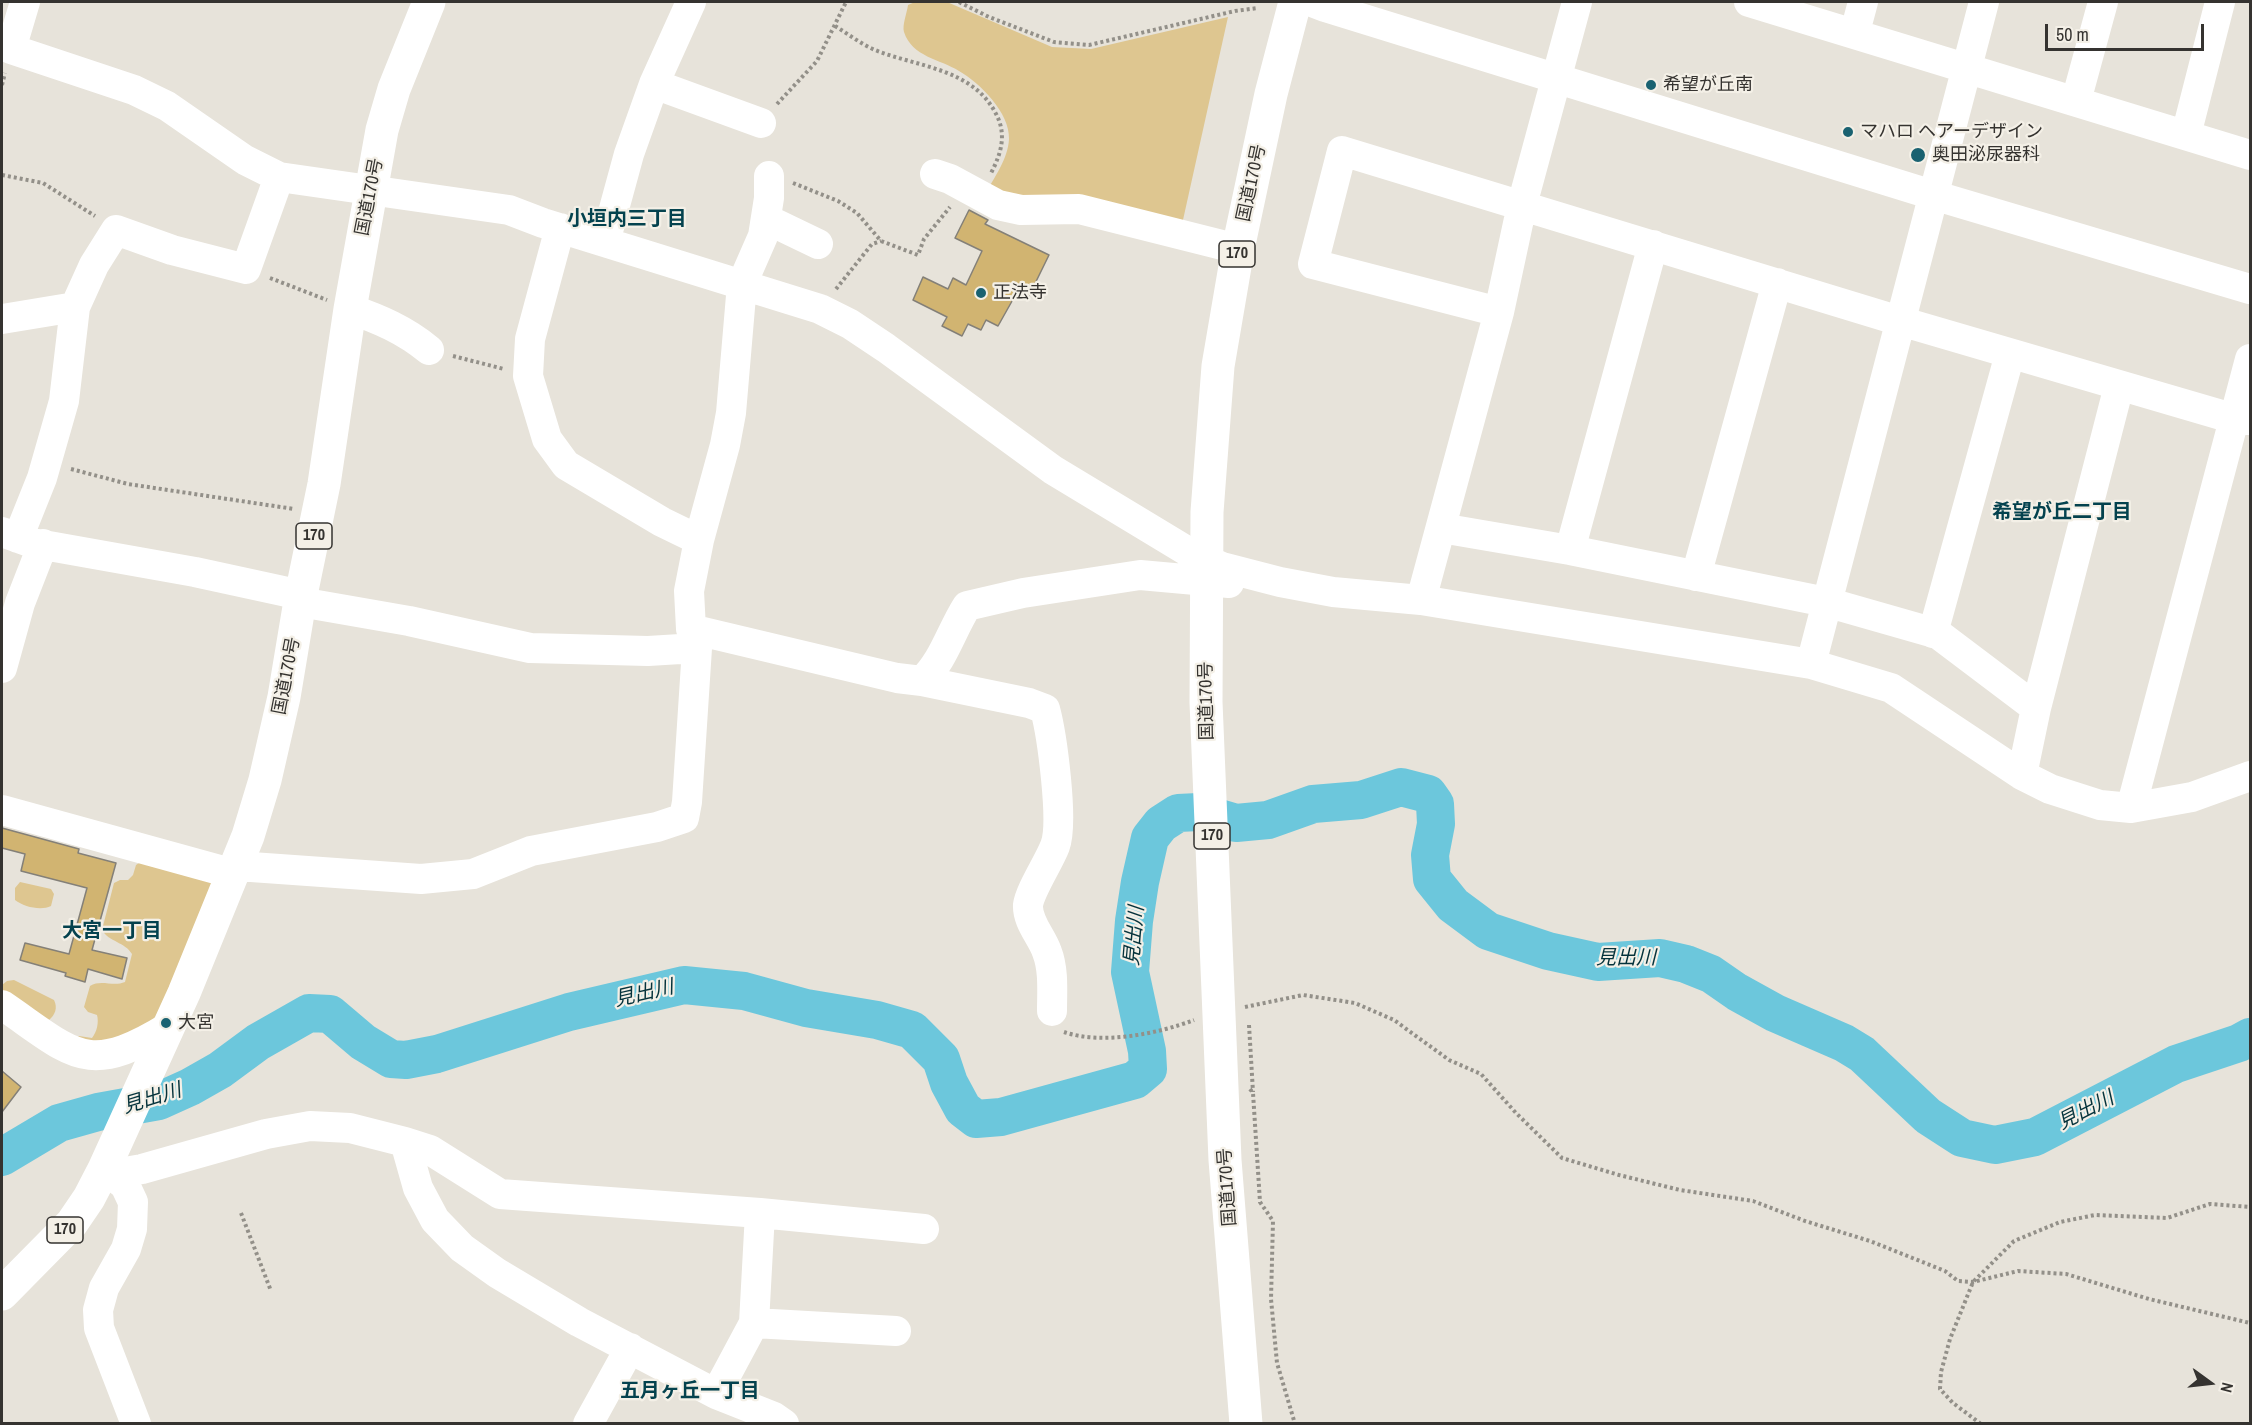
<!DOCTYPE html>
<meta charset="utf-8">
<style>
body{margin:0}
#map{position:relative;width:2252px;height:1425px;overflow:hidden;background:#e7e3da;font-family:"Archivo Narrow",sans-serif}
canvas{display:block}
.frame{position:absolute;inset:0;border:3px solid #353330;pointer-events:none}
.north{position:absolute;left:2180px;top:1353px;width:60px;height:60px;-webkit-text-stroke:4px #f4f0e7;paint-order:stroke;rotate:105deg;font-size:16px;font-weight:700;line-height:24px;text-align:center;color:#353330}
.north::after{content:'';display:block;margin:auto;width:21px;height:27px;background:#353330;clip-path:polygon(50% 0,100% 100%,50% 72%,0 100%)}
.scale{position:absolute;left:2045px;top:24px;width:159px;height:27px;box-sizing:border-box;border:3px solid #353330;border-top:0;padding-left:8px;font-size:18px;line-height:21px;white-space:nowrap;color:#353330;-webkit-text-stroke:4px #f4f0e7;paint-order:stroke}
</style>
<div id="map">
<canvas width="2252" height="1425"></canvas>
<div class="frame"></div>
<div class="north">N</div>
<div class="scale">50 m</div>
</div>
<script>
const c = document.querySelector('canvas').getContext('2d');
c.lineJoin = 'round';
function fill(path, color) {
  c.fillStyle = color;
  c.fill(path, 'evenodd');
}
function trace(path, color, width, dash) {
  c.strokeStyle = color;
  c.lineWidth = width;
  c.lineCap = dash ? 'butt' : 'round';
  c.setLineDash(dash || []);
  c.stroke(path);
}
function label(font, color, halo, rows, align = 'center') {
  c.font = font + ' "Archivo Narrow","Noto Sans JP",sans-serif';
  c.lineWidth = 4.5;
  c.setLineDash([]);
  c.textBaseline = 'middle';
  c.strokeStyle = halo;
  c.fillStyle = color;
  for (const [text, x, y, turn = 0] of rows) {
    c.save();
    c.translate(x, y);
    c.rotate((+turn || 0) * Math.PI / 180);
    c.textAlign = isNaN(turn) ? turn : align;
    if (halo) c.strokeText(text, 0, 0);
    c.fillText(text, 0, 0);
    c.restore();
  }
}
const green = new Path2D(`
 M 915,2 L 932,3 L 947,2 L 1052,47 L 1091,49 L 1228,17 L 1181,229 L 985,194 C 994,178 1008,159 1009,139 C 1010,113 980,83 959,71 C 940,59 912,57 904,32 C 902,25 907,13 908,5 Z
 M 142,861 L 210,879 L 214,886 L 155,1028 L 106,1050 L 75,1039 L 79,1036 L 92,1038 C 97,1032 99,1022 97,1015 L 88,1012 L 84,1007 L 90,986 C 101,979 113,987 125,982 L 132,954 C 125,942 109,942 102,930 L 114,883 L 120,880 L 128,880 L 133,875 L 136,865 Z
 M 20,882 L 51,889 L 54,894 L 51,906 C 41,911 24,907 15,900 L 15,888 Z
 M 14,980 L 54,1000 C 58,1008 55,1015 49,1020 L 2,995 L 2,985 L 7,981 Z`);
const river = new Path2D(`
 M 2,1157 L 59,1123 L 98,1112 L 159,1101 L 190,1087 L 220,1070 L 258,1042 L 309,1013 L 330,1014 L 363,1042 L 391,1059 L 406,1060 L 437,1054 L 569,1012 L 684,985 L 744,991 L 806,1008 L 877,1020 L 912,1030 L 941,1059 L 949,1083 L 963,1109 L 976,1119 L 1001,1117 L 1135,1080 L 1148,1069 L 1147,1051 L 1130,972 L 1134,921 L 1140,882 L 1150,838 L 1161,824 L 1178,813 L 1199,812 L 1236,823 L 1268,820 L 1313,804 L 1361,800 L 1401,787 L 1428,794 L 1435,804 L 1436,824 L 1430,855 L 1432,879 L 1453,905 L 1488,931 L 1548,951 L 1598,962 L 1660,958 L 1686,964 L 1711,974 L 1737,992 L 1775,1013 L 1844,1043 L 1862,1054 L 1928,1116 L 1962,1138 L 1995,1145 L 2035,1137 L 2176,1064 L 2239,1043 L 2250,1037`);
const building = new Path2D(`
 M 969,210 L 988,220 L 985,224 L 1049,255 L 1027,300 L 1016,294 L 998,326 L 986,320 L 981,330 L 968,324 L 962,336 L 942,326 L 947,317 L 913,300 L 923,277 L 948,289 L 953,278 L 966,285 L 982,251 L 955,238 Z
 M 2,828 L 79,849 L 78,853 L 116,863 L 92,950 L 127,958 L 122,979 L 88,969 L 85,982 L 65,976 L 66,973 L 20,960 L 25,943 L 69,954 L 87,888 L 21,871 L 25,854 L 2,848 Z
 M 2,1071 L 21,1087 L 2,1112 Z`);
const path = new Path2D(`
 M 959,2 L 989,17 L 1054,42 L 1089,45 L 1235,11 L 1258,8
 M 835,26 C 848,34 861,44 875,50 C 917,67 971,68 995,112 C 1007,133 1002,152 991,173
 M 2,85 L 5,73
 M 777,104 L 817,61 L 846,2
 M 2,175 L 43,183 L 95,216
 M 793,183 L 838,201 L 857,213 L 881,241 L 918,255 L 924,239 L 950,207
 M 270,278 L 327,300
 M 836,289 L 872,244 L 881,241
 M 453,356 L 504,369
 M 71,469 L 128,484 L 294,509
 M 1245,1007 L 1303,995 L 1355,1003 L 1394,1020 L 1449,1060 L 1481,1074 L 1516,1113 L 1562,1158 L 1619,1175 L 1680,1190 L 1753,1201 L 1805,1221 L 1870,1241 L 1945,1271 L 1958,1281 L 1973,1282 L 2018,1271 L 2066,1274 L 2149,1299 L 2250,1323
 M 1249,1025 L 1253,1092
 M 1064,1032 C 1102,1045 1157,1034 1194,1020
 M 1250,1089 L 1253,1093 L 1260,1202 L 1273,1221 L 1271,1299 L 1277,1363 L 1295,1424
 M 241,1213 L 271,1291
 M 1981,1424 L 1953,1403 L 1940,1389 L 1941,1372 L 1950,1339 L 1973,1282 L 2014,1241 L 2060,1222 L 2095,1215 L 2167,1218 L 2210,1204 L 2250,1207`);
const minor = new Path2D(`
 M 25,2 L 11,49 L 134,90 L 167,106 L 245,160 L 279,177 L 509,210 L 543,223 L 820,309 L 850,324 L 886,348 L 1053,470 L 1192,554 L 1222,567 L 1280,582 L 1333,592 L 1421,600 L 1811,664 L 1891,688 L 2022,775 L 2050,789 L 2100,805 L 2131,808 L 2192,797 L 2250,776
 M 1312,2 L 1325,7 L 1933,195 L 2250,289
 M 1749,2 L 2250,155
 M 1855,32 L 1863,2
 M 654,84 L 761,123
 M 2076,101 L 2103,2
 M 2186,135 L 2220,2
 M 935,174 L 950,179 L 998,205 L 1021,210 L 1079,209 L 1238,249
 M 766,219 L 818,244
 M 560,228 L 530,339 L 528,376 L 547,439 L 566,465 L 662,522 L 699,540
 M 605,242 L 629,154 L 654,84 L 691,2
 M 350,309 C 379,319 405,330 429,350
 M 1499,312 L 1313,264 L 1342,151 L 1900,321 L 2235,419 L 2250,420
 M 2,319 L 75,307
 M 1441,528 L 1570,550 L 1826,602 L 1938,634 L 2036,708
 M 2,532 L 32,543 L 195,572 L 301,595
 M 18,538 L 42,478 L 64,401 L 75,307 L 94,265 L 116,230 L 172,250 L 246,269 L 279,177
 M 1570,550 L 1653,245
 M 1696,576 L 1777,283
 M 1421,600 L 1499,312 L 1522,205 L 1577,2
 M 300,602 L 409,621 L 530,648 L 648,651 L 697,648
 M 691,629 L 897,678 L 922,681 C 944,660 951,631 967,606 L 1023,593 L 1140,575 L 1229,583
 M 1933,633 L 2010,354
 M 1811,664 L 1984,2
 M 2,668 L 20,603 L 43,544
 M 922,681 L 1029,703 L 1045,709 C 1052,735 1064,823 1055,846 C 1049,862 1030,890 1028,905 C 1027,922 1042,937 1047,952 C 1054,970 1052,992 1052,1011
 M 2022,775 L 2036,708 L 2119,386
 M 2131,808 L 2250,359
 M 2,810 L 234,874
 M 237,866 L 421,879 L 473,874 L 531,851 L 657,827 L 684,818 L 687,802 L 697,648 L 691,629 L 689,591 L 699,540 L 725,445 L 731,413 L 742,284 L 763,236 L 769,198 L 769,176
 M 2,1005 C 74,1054 86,1078 170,1026
 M 405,1142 L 430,1150 L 500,1194 L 760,1213 L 924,1229
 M 104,1169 L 125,1172 L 142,1169 L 266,1134 L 310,1126 L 350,1128 L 405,1142 L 418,1188 L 435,1220 L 462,1248 L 497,1273 L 579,1322 L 716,1394 L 774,1417 L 784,1424
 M 104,1169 L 125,1185 L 133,1202 L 132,1229 L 126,1249 L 104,1288 L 98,1310 L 99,1328 L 136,1424
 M 754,1323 L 896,1331
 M 716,1394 L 754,1323 L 760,1213
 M 588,1424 L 630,1348`);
const highway = new Path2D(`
 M 2,1294 L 72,1223 L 89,1198 L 104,1169 L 184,993 L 248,836 L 265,780 L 284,697 L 301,595 L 324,484 L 350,309 L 382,130 L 394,89 L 429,2
 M 1246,1424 L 1225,1160 L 1206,702 L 1207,512 L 1218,366 L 1238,249 L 1271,94 L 1295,2`);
const markers = [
 [1651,85,6,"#1a6271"],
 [1848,132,6,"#1a6271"],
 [1918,155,8,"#1a6271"],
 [981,293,6,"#1a6271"],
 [166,1023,6,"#1a6271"]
];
const shields = [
 [1237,254,36],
 [314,536,36],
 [1212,836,36],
 [65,1230,36]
];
const shieldNames = [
 ["170",1237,254],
 ["170",314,536],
 ["170",1212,836],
 ["170",65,1230]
];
const poiNames = [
 ["希望が丘南",1663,85],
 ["マハロ ヘアーデザイン",1860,132],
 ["奥田泌尿器科",1932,155],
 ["正法寺",993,293],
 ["大宮",178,1023]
];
const streetNames = [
 ["国道170号",1252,183,-78],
 ["国道170号",370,197,-79],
 ["国道170号",287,676,-79],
 ["国道170号",1207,701,-91],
 ["国道170号",1228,1187,-94]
];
const neighbourhoodNames = [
 ["小垣内三丁目",627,220],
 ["希望が丘二丁目",2062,513],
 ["大宮一丁目",112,932],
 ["五月ヶ丘一丁目",690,1392]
];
const waterNames = [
 ["見出川",1135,936,-85],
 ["見出川",1626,959],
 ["見出川",644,994,-13],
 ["見出川",152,1099,-17],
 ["見出川",2086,1111,-27]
];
fill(green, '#dec690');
trace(river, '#6cc7dc', 38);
fill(building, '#d1b471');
trace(building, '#848078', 1.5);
trace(path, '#939089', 4, [3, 3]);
trace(minor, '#fff', 30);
trace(highway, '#fff', 33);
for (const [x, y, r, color] of markers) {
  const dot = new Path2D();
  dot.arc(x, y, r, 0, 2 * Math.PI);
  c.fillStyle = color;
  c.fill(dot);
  trace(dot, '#f4f0e7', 2);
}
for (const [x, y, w] of shields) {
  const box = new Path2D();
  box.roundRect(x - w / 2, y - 13, w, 26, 4.5);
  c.fillStyle = '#f4f0e7';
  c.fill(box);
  trace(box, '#353330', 1.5);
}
label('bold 16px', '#353330', null, shieldNames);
label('18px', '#353330', '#f4f0e7', poiNames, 'left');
label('18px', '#353330', '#f4f0e7', streetNames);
label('bold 20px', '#04424e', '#f4f0e7', neighbourhoodNames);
label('italic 20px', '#05333c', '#f4f0e7', waterNames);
</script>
